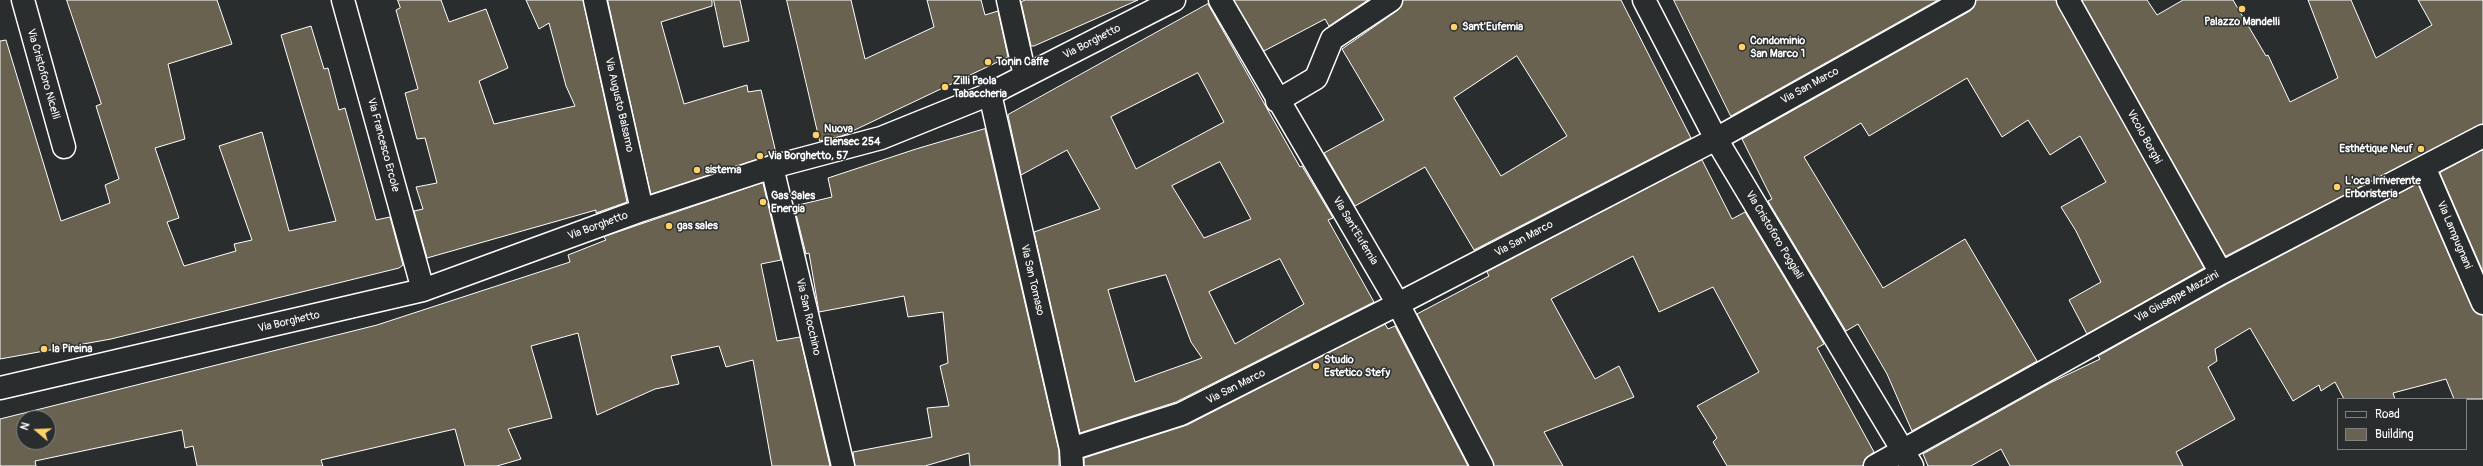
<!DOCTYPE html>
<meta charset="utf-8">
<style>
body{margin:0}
#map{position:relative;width:2483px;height:466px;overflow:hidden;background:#2a2d2e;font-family:Pangolin,sans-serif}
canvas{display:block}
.legend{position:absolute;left:2337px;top:398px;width:130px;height:52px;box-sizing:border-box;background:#2a2d2e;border:1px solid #7f8182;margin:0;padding:5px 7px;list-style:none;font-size:12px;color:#fff}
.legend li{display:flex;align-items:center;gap:8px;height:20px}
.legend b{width:20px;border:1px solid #7f8182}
.north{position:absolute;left:16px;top:410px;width:40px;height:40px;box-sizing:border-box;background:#2a2d2e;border:1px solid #7f8182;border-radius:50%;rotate:289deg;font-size:11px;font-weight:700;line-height:16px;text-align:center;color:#fff}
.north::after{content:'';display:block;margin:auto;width:14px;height:18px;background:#ffd166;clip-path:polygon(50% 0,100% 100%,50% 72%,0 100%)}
</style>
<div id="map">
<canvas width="2483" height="466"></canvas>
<ul class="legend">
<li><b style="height:5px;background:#2a2d2e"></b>Road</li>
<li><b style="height:11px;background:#696251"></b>Building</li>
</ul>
<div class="north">N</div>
</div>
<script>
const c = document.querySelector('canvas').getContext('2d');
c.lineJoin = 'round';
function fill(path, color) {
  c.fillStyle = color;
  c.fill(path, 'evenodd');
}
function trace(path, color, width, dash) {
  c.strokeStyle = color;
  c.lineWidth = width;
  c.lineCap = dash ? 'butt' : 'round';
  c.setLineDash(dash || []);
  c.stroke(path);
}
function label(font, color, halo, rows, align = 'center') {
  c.font = font + ' Pangolin,sans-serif';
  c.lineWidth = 3;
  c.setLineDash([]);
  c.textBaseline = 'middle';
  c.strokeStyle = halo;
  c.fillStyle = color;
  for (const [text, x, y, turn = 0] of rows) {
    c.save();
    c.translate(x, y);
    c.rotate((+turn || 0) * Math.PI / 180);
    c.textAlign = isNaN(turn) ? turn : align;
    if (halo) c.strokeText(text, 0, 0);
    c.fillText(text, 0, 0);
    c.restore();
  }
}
const building = new Path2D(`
 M 67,0 L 217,0 L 232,44 L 168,64 L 185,139 L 155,148 L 179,218 L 167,222 L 184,266 L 236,251 L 234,244 L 252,240 L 219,146 L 262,132 L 289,231 L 336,221 L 281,35 L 311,26 L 324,69 L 328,68 L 339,110 L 345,108 L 376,220 L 390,217 L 403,265 L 399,268 L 111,339 L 0,359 L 0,41 L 6,40 L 61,221 L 110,203 L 105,185 L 119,179 L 96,106 L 101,104 Z
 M 398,0 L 441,0 L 449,22 L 486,9 L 508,68 L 479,81 L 494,124 L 575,106 L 566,86 L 549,23 L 539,29 L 526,0 L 583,0 L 627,202 L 596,213 L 596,210 L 427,258 L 414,211 L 423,209 L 416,187 L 437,183 L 425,138 L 417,139 L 405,93 L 418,89 L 396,10 L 400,8 Z
 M 608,0 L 712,0 L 712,6 L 661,22 L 684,104 L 747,85 L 748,92 L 761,90 L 776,153 L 651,194 Z
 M 714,0 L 740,0 L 749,41 L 724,47 Z
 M 787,0 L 851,0 L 865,59 L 934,27 L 927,0 L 981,0 L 985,15 L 998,11 L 1008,57 L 842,136 L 820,141 Z
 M 1026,0 L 1138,0 L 1034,46 L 1031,46 L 1021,2 Z
 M 1234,0 L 1368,0 L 1329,26 L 1325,19 L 1264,51 Z
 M 1403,0 L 1621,0 L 1691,138 L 1474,250 L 1425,167 L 1355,206 L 1324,153 L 1384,120 L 1342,49 L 1398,10 ZM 1517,56 L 1567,136 L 1501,176 L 1454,98 Z
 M 1674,0 L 1938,0 L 1731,116 Z
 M 1976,0 L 2056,0 L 2204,268 L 2087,334 L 2069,300 L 2101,282 L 2076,231 L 2061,207 L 2106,182 L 2080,136 L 2050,155 L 2028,120 L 2002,137 L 1967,78 L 1869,136 L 1861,123 L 1804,157 L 1883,288 L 1965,239 L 2037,361 L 1912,431 L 1887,374 L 1858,324 L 1846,331 L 1768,201 L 1772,199 L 1742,139 L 1970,11 Z
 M 2082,0 L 2147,0 L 2157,15 L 2183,0 L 2233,0 L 2266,56 L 2268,55 L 2290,102 L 2338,78 L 2308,0 L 2351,0 L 2376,58 L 2432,25 L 2418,0 L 2483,0 L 2483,124 L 2226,256 Z
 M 1208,4 L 1300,167 L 1302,166 L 1333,218 L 1328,220 L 1374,302 L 1176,402 L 1080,433 L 1034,232 L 1100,209 L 1067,150 L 1021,175 L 1008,115 ZM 1198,73 L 1224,122 L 1136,169 L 1111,117 ZM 1220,162 L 1251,219 L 1204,238 L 1172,186 ZM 1280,259 L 1304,304 L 1235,344 L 1209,292 ZM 1166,275 L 1191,342 L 1202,358 L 1135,382 L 1108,290 Z
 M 985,129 L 1059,451 L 1059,466 L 970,466 L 969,453 L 925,466 L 855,466 L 853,452 L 932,437 L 927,408 L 949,406 L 940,366 L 948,363 L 943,312 L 908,317 L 904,296 L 819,312 L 809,253 L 806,254 L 794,206 L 832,197 L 828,178 L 916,149 Z
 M 2483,150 L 2483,272 L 2440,173 Z
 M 1702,160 L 1732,219 L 1745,212 L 1824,344 L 1817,348 L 1874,452 L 1865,459 L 1863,466 L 1727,466 L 1713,442 L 1717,438 L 1697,406 L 1759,372 L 1713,287 L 1659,312 L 1633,256 L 1551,299 L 1595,379 L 1619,366 L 1634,397 L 1544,432 L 1563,466 L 1494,466 L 1417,314 L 1489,276 L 1487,272 Z
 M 763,183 L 781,260 L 761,264 L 777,341 L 800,337 L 830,466 L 772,466 L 753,360 L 726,367 L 719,346 L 671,356 L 679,384 L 655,389 L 597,415 L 578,333 L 531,346 L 552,418 L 508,429 L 521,459 L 497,466 L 465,466 L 455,429 L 321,460 L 323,466 L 197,466 L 193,446 L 185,448 L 182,430 L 35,461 L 36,466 L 0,466 L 0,419 L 377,325 L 570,262 L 568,255 L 606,240 L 604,237 ZM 24,418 L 48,418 L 48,442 L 24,442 Z
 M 2418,184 L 2472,308 L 2476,313 L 2483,315 L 2483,399 L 2454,399 L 2446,379 L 2393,393 L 2395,399 L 2344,399 L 2335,382 L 2321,391 L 2319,385 L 2293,401 L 2250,328 L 2215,349 L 2217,361 L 2208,367 L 2235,419 L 2176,452 L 2183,466 L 2010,466 L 2001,449 L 1971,466 L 1928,466 L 1923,454 L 2050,383 L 2100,359 L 2098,356 L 2227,284 Z
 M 1385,324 L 1388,329 L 1395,326 L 1468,466 L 1084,466 L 1084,458 L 1187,425 Z`);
const minor = new Path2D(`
 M 23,0 L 64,147
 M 343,0 L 423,290
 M 595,0 L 642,210
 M 1008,0 L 1025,76
 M 1220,0 L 1398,304 L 1482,466
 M 1644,0 L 1716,139 L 1912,466
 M 2068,0 L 2221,273
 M 990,94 L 1071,449 L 1072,466
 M 1277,101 L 1316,78 L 1332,39 L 1391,0
 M 772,167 L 843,466
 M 2424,167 L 2483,303
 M 0,388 L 423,290 L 642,210 L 772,167 L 881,138 L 990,94 L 1174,0
 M 1071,449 L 1181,414 L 1398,304 L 1716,139 L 1964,0
 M 1875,466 L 2221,273 L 2483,136`);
const markers = [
 [2242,9,4,"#ffd166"],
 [1454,27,4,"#ffd166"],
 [1742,47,4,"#ffd166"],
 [988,62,4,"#ffd166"],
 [945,87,4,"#ffd166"],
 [816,135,4,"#ffd166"],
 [2421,149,4,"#ffd166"],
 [760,156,4,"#ffd166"],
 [697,170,4,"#ffd166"],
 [2337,187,4,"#ffd166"],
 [763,202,4,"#ffd166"],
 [669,226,4,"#ffd166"],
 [44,349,4,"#ffd166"],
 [1316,366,4,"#ffd166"]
];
const poiNames = [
 ["Palazzo Mandelli",2242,22,"center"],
 ["Sant'Eufemia",1462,27],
 ["Condominio",1750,41],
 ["San Marco 1",1750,54],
 ["Tonin Caffe",996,62],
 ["Zilli Paola",953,81],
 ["Tabaccheria",953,94],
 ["Nuova",824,129],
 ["Elensec 254",824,142],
 ["Esthétique Neuf",2413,149,"right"],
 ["Via Borghetto, 57",768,156],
 ["sistema",705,170],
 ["L'oca Irriverente",2345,181],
 ["Erboristeria",2345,194],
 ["Gas Sales",771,196],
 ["Energia",771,209],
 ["gas sales",677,226],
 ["la Pireina",52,349],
 ["Studio",1324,360],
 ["Estetico Stefy",1324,373]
];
const streetNames = [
 ["Via Borghetto",1092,42,-27],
 ["Via Cristoforo Nicelli",43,74,74],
 ["Via San Marco",1810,86,-29],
 ["Via Augusto Balsamo",619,105,77],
 ["Vicolo Borghi",2144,137,61],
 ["Via Francesco Ercole",383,145,75],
 ["Via Borghetto",598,226,-20],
 ["Via Sant'Eufemia",1355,231,59],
 ["Via Cristoforo Poggiali",1774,235,59],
 ["Via Lampugnani",2454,235,67],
 ["Via San Marco",1524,239,-28],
 ["Via San Tomaso",1032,280,77],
 ["Via Giuseppe Mazzini",2177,297,-29],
 ["Via San Rocchino",808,317,77],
 ["Via Borghetto",289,322,-13],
 ["Via San Marco",1236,387,-27]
];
fill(building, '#696251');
trace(building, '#fff', 1);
trace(minor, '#fff', 25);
trace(minor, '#2a2d2e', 22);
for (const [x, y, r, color] of markers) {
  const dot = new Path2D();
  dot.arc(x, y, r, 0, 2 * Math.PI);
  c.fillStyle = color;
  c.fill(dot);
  trace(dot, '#2a2d2e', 1.5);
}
label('bold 11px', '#fff', '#2a2d2e', poiNames, 'left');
label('11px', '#fff', '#2a2d2e', streetNames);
</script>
